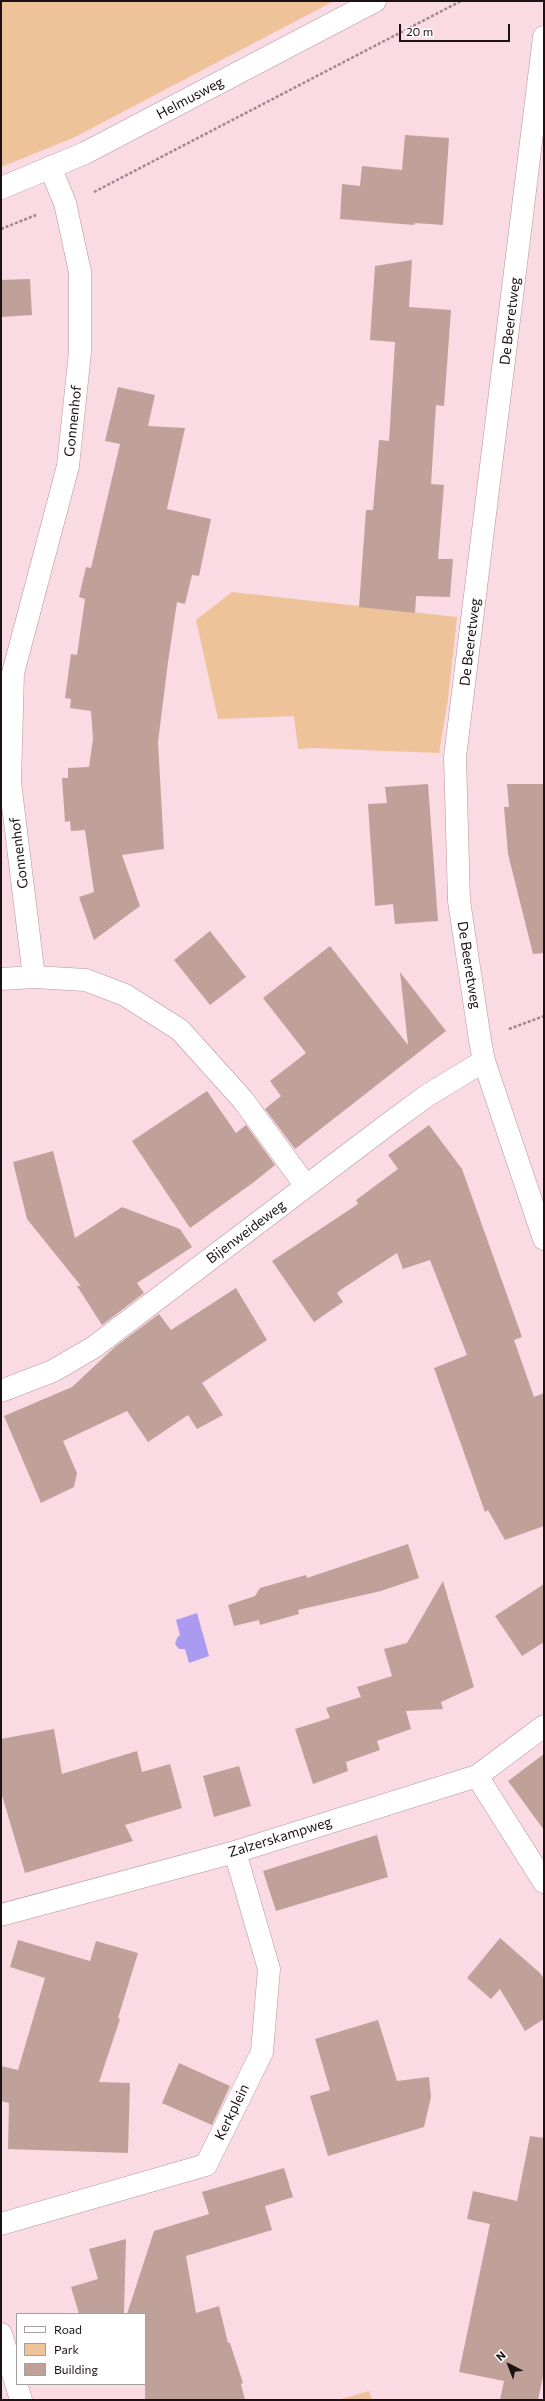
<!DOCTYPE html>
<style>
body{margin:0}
#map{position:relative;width:545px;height:2401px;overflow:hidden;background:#fadae3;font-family:Commissioner,sans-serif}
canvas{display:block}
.frame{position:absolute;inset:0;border:2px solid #1c1115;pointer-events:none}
.legend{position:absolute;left:16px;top:2313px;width:130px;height:72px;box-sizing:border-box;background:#fff;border:1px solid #a4a0a1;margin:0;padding:5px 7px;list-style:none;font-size:12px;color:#1c1115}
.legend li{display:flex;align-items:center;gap:8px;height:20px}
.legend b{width:20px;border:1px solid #a4a0a1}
.north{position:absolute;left:489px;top:2345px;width:40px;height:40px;-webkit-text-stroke:3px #fff;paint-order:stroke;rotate:318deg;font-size:11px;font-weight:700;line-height:16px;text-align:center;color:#1c1115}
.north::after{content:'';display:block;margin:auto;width:14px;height:18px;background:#1c1115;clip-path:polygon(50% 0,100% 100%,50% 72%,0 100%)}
.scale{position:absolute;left:399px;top:24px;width:111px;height:18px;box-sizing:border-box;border:2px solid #1c1115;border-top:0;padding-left:5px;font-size:12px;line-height:14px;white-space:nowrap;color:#1c1115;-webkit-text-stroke:3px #fff;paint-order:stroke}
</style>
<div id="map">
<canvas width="545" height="2401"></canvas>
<div class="frame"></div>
<ul class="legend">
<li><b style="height:5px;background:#fff"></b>Road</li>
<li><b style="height:11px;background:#eec39a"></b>Park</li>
<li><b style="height:11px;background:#c0a19a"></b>Building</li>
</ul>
<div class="north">N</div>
<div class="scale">20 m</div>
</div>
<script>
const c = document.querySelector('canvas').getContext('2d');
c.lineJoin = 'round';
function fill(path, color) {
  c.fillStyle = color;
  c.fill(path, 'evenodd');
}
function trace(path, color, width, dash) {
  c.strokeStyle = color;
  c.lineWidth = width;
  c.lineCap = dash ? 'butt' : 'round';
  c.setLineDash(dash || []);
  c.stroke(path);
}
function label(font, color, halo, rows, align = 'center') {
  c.font = font + ' Commissioner,sans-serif';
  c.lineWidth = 3;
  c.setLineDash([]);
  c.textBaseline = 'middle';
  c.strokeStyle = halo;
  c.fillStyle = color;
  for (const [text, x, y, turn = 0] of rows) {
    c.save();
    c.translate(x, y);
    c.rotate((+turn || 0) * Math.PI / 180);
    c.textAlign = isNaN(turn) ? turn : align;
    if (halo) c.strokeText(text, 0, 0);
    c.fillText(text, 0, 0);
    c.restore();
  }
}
const green = new Path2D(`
 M 1,1 L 334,1 L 73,138 L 1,167 Z
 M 232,592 L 457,617 L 448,699 L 439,753 L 314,748 L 298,749 L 294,716 L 218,719 L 196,620 Z
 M 369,2391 L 372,2400 L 338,2400 Z`);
const water = new Path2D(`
 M 197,1613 L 209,1656 L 189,1663 L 185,1649 L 179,1649 L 175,1644 L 177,1638 L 180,1635 L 176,1620 Z`);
const building = new Path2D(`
 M 405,135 L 449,138 L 443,225 L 415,223 L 414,225 L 340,219 L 342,184 L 360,186 L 362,166 L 402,170 Z
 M 412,260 L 409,307 L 451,310 L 444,406 L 436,405 L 431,484 L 444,485 L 438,559 L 453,559 L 450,597 L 416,596 L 415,613 L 359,607 L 366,510 L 373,510 L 379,440 L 389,441 L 395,342 L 370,340 L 375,266 Z
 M 30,279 L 32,315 L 1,317 L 1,280 Z
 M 118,387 L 155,395 L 148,426 L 185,428 L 167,509 L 211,519 L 199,576 L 192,575 L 185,604 L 177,602 L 168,662 L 158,742 L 164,849 L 122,855 L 140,906 L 94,940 L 79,897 L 94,892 L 85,830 L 71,831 L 70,821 L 65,822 L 62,778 L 68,778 L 68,768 L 89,767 L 93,739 L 91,711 L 70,708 L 71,699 L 65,698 L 71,654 L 77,655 L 85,599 L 79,597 L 86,567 L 91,568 L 120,444 L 105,441 Z
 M 428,784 L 438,921 L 395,924 L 393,904 L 375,906 L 368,804 L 387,803 L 385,787 Z
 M 507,784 L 544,784 L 544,953 L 533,954 L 508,854 L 504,807 L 509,807 Z
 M 210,931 L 246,977 L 210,1005 L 174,960 Z
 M 330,946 L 408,1045 L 400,972 L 446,1031 L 295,1149 L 265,1109 L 281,1096 L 270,1081 L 306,1053 L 263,998 Z
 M 207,1091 L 236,1133 L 246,1125 L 275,1165 L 254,1182 L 190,1228 L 132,1141 Z
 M 429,1125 L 462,1169 L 522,1337 L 514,1340 L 534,1397 L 544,1393 L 544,1526 L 505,1540 L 488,1510 L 485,1512 L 434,1368 L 467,1355 L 430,1260 L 403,1269 L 397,1253 L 342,1289 L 337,1293 L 343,1302 L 314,1322 L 272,1261 L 358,1204 L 356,1200 L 398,1169 L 388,1155 Z
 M 53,1151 L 75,1238 L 122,1207 L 180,1229 L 192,1247 L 137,1283 L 144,1293 L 102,1325 L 77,1286 L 81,1286 L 27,1219 L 13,1162 Z
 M 236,1288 L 267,1340 L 202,1383 L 223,1415 L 197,1429 L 188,1415 L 148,1442 L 127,1411 L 63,1441 L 77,1473 L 74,1487 L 41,1503 L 4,1416 L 72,1387 L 116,1346 L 159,1314 L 171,1330 Z
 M 408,1544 L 419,1578 L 381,1591 L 298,1610 L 299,1614 L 260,1625 L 259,1620 L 234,1626 L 228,1605 L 255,1596 L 260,1588 L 306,1575 L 307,1578 Z
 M 443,1581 L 474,1687 L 441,1702 L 443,1709 L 406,1711 L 411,1729 L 377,1741 L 380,1750 L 346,1762 L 348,1771 L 313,1784 L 295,1729 L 330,1718 L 326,1708 L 361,1697 L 357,1687 L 392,1676 L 384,1649 L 407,1643 Z
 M 544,1584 L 544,1642 L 522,1656 L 495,1616 Z
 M 54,1729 L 62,1774 L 137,1751 L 142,1772 L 170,1764 L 182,1808 L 125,1825 L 133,1841 L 25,1873 L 1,1792 L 1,1739 Z
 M 544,1754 L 544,1830 L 508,1781 Z
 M 239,1766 L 251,1806 L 214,1817 L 203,1776 Z
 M 377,1835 L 388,1877 L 276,1911 L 263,1871 Z
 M 500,1938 L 540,1973 L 544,1979 L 544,2019 L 525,2031 L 500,1989 L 491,1999 L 467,1978 Z
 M 18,1940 L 90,1961 L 96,1941 L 138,1953 L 118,2018 L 120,2019 L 99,2082 L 130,2083 L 128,2153 L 8,2149 L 9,2103 L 1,2101 L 1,2066 L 18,2070 L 45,1978 L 10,1967 Z
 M 378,2020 L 397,2081 L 429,2077 L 431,2097 L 424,2127 L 328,2156 L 310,2096 L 330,2090 L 315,2039 Z
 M 179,2063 L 230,2086 L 212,2125 L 162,2103 Z
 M 530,2136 L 544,2138 L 544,2372 L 538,2400 L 500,2400 L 504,2381 L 459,2372 L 490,2224 L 467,2219 L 473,2191 L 517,2201 Z
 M 284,2168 L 293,2197 L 265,2206 L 272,2230 L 186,2256 L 196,2313 L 219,2306 L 228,2343 L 230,2343 L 243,2383 L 241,2384 L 245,2400 L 145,2400 L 145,2314 L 127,2314 L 154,2231 L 209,2214 L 202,2192 Z
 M 126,2239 L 124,2314 L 79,2314 L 71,2287 L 98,2279 L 89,2249 Z`);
const path = new Path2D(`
 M 94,192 L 461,1
 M 1,229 L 36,215
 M 509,1029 L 544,1016`);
const minor = new Path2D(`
 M 544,37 L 455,757 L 459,901 L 480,1040 L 484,1061 L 544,1239
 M 1,188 L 85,153 L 375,1
 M 34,977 L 86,980 L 125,995 L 180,1030 L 243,1100 L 306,1186
 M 1,979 L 34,977 L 10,782 L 13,673 L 68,466 L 80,352 L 80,272 L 65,203 L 50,167
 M 1,1391 L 53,1371 L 94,1347 L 391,1122 L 428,1095 L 484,1061
 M 477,1776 L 544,1882
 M 1,1915 L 235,1852 L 477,1776 L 544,1726
 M 1,2224 L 206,2165 L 262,2052 L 269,1969 L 235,1852
 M 1,2334 L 21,2400`);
const streetNames = [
 ["Helmusweg",190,98,-28],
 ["De Beeretweg",510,321,-83],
 ["Gonnenhof",73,421,-84],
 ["De Beeretweg",470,642,-83],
 ["Gonnenhof",19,853,-97],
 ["De Beeretweg",469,965,81],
 ["Bijenweideweg",246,1232,-37],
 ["Zalzerskampweg",280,1837,-17],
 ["Kerkplein",232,2112,-64]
];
fill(green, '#eec39a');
fill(water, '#ab9bf0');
fill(building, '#c0a19a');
trace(minor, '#b4969f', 23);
trace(path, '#9e878e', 2.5, [3, 2]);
trace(minor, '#fff', 22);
label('14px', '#1c1115', '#fff', streetNames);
</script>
